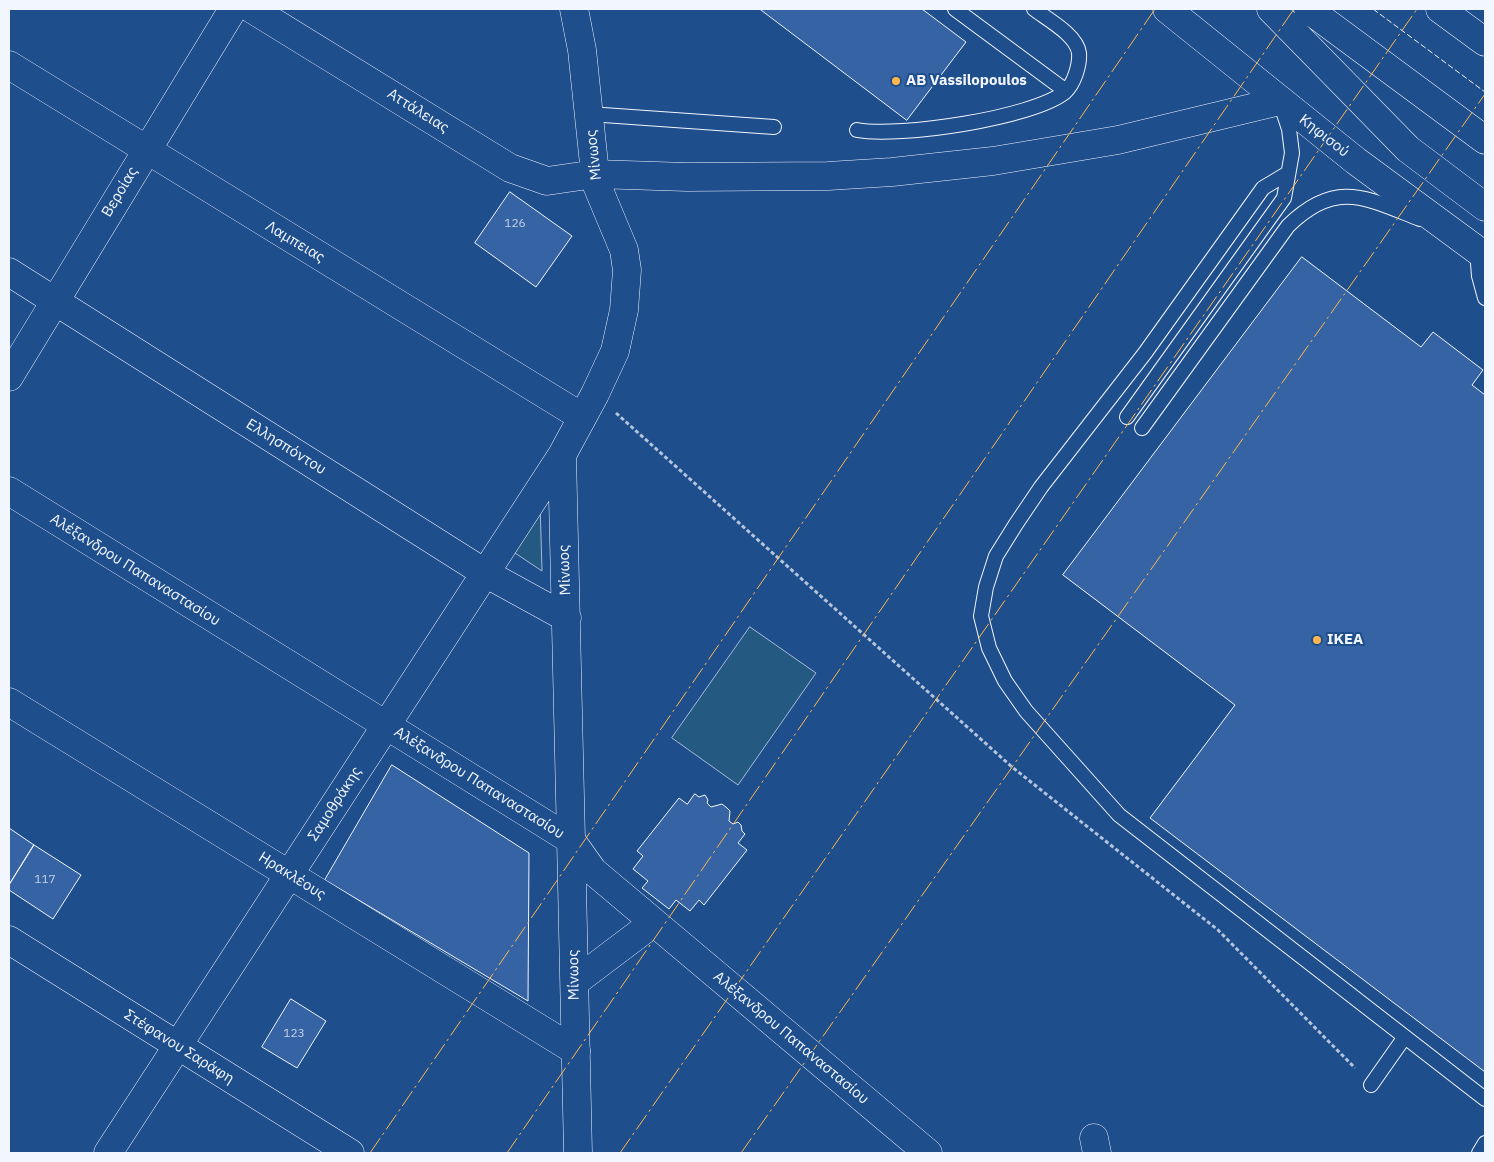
<!DOCTYPE html>
<meta charset="utf-8">
<style>
body{margin:0}
#map{position:relative;width:1494px;height:1162px;overflow:hidden;background:#1f4e8c;font-family:"IBM Plex Sans",sans-serif}
canvas{display:block}
.frame{position:absolute;inset:0;border:10px solid #f2f6ff;pointer-events:none}
</style>
<div id="map">
<canvas width="1494" height="1162"></canvas>
<div class="frame"></div>
</div>
<script>
const c = document.querySelector('canvas').getContext('2d');
c.lineJoin = 'round';
function fill(path, color) {
  c.fillStyle = color;
  c.fill(path, 'evenodd');
}
function trace(path, color, width, dash) {
  c.strokeStyle = color;
  c.lineWidth = width;
  c.lineCap = dash ? 'butt' : 'round';
  c.setLineDash(dash || []);
  c.stroke(path);
}
function label(font, color, halo, rows, align = 'center') {
  c.font = font + ' "IBM Plex Sans",sans-serif';
  c.lineWidth = 4;
  c.setLineDash([]);
  c.textBaseline = 'middle';
  c.strokeStyle = halo;
  c.fillStyle = color;
  for (const [text, x, y, turn = 0] of rows) {
    c.save();
    c.translate(x, y);
    c.rotate((+turn || 0) * Math.PI / 180);
    c.textAlign = isNaN(turn) ? turn : align;
    if (halo) c.strokeText(text, 0, 0);
    c.fillText(text, 0, 0);
    c.restore();
  }
}
const green = new Path2D(`
 M 540,503 L 542,571 L 512,551 Z
 M 750,627 L 816,673 L 738,785 L 672,738 Z`);
const building = new Path2D(`
 M 760,9 L 922,9 L 966,42 L 907,120 Z
 M 510,192 L 572,236 L 536,287 L 475,243 Z
 M 1302,257 L 1421,347 L 1433,332 L 1483,370 L 1472,385 L 1485,395 L 1485,1072 L 1150,818 L 1235,705 L 1063,575 Z
 M 392,765 L 529,853 L 528,1001 L 325,880 Z
 M 695,794 L 699,797 L 705,795 L 708,800 L 707,803 L 711,807 L 722,804 L 727,808 L 730,811 L 729,821 L 733,824 L 738,822 L 741,825 L 742,831 L 745,834 L 738,843 L 747,850 L 704,905 L 699,900 L 690,911 L 676,900 L 669,909 L 642,888 L 648,881 L 633,869 L 643,856 L 637,851 L 679,798 L 687,804 Z
 M 9,828 L 34,845 L 9,885 Z
 M 34,845 L 81,875 L 53,919 L 9,890 L 9,885 Z
 M 291,999 L 326,1021 L 297,1068 L 262,1047 Z`);
const path = new Path2D(`
 M 616,413 L 1012,767 L 1218,930 L 1355,1068`);
const service = new Path2D(`
 M 955,9 L 1066,91
 M 589,114 L 774,127
 M 857,130 C 898,138 1033,118 1065,92 C 1074,84 1080,65 1079,53 C 1077,35 1047,19 1034,9
 M 1288,173 L 1263,188 L 1145,353 L 1041,487 L 1016,524 L 996,556 L 986,587 L 981,616 L 989,648 L 1005,681 L 1026,711 L 1119,815 L 1485,1099
 M 1477,251 L 1479,276 L 1485,298
 M 1127,417 L 1284,198 L 1292,153 L 1289,129 L 1281,105
 M 1142,428 L 1288,226 C 1336,179 1366,198 1420,219
 M 1371,1085 L 1404,1038
 M 1479,1153 L 1485,1143`);
const minor = new Path2D(`
 M 252,9 L 510,168 L 547,181 L 595,174 L 687,177 L 828,176 L 892,172 L 993,161 L 1118,140 L 1280,101
 M 574,9 L 582,50 L 596,183 L 624,250 L 627,270 L 624,310 L 615,351 L 595,394 L 562,455 L 571,840 L 593,871 L 928,1153
 M 9,65 L 582,417
 M 9,272 L 485,573 L 567,618
 M 9,377 L 233,9
 M 9,702 L 576,1051
 M 9,940 L 350,1153
 M 575,982 L 653,923
 M 1094,1138 L 1097,1153
 M 108,1153 L 562,455`);
const tertiary = new Path2D(`
 M 9,491 L 571,840 L 578,1153`);
const secondary = new Path2D(`
 M 1167,9 L 1356,161 L 1485,256`);
const motorway = new Path2D(`
 M 1271,9 L 1408,149 L 1485,207
 M 1308,9 L 1485,140
 M 1440,9 L 1485,42`);
const fence = new Path2D(`
 M 1373,9 L 1485,92`);
const power = new Path2D(`
 M 370,1153 L 1155,9
 M 507,1153 L 1294,9
 M 620,1153 L 1417,9
 M 741,1153 L 1485,94`);
const markers = [
 [896,81,5,"#ffb74d"],
 [1317,640,5,"#ffb74d"]
];
const numberNames = [
 ["126",515,224],
 ["117",45,880],
 ["123",294,1034]
];
const poiNames = [
 ["AB Vassilopoulos",906,81],
 ["IKEA",1327,640]
];
const streetNames = [
 ["Αττάλειας",418,111,32],
 ["Κηφισού",1324,136,38],
 ["Μίνωος",594,155,-96],
 ["Βεροίας",120,192,-59],
 ["Λαμπειας",295,242,31],
 ["Ελλησπόντου",286,447,32],
 ["Αλέξανδρου Παπαναστασίου",135,570,32],
 ["Μίνωος",565,570,-92],
 ["Αλέξανδρου Παπαναστασίου",479,783,32],
 ["Σαμοθράκης",335,804,-57],
 ["Ηρακλέους",292,876,32],
 ["Μίνωος",574,975,-91],
 ["Αλέξανδρου Παπαναστασίου",791,1038,40],
 ["Στέφανου Σαράφη",179,1047,32]
];
fill(green, '#245a82');
trace(green, '#a8bbd7', 1);
fill(building, '#3563a3');
trace(building, '#f2f6ff', 1);
trace(service, '#f2f6ff', 16);
trace(minor, '#f2f6ff', 29);
trace(tertiary, '#f2f6ff', 29);
trace(secondary, '#f2f6ff', 29);
trace(motorway, '#f2f6ff', 29);
trace(path, '#b3c4dc', 3, [4, 2.5]);
trace(service, '#1f4e8c', 14);
trace(minor, '#1f4e8c', 28);
trace(tertiary, '#1f4e8c', 28);
trace(secondary, '#1f4e8c', 28);
trace(motorway, '#1f4e8c', 28);
trace(fence, '#f2f6ff', 1, [6, 2.5]);
trace(power, '#ffb74d', 1, [18, 4, 2.5, 4]);
for (const [x, y, r, color] of markers) {
  const dot = new Path2D();
  dot.arc(x, y, r, 0, 2 * Math.PI);
  c.fillStyle = color;
  c.fill(dot);
  trace(dot, '#1f4e8c', 2);
}
label('12px', '#c3d1e8', null, numberNames);
label('bold 15px', '#f2f6ff', '#1f4e8c', poiNames, 'left');
label('15px', '#f2f6ff', '#1f4e8c', streetNames);
</script>
